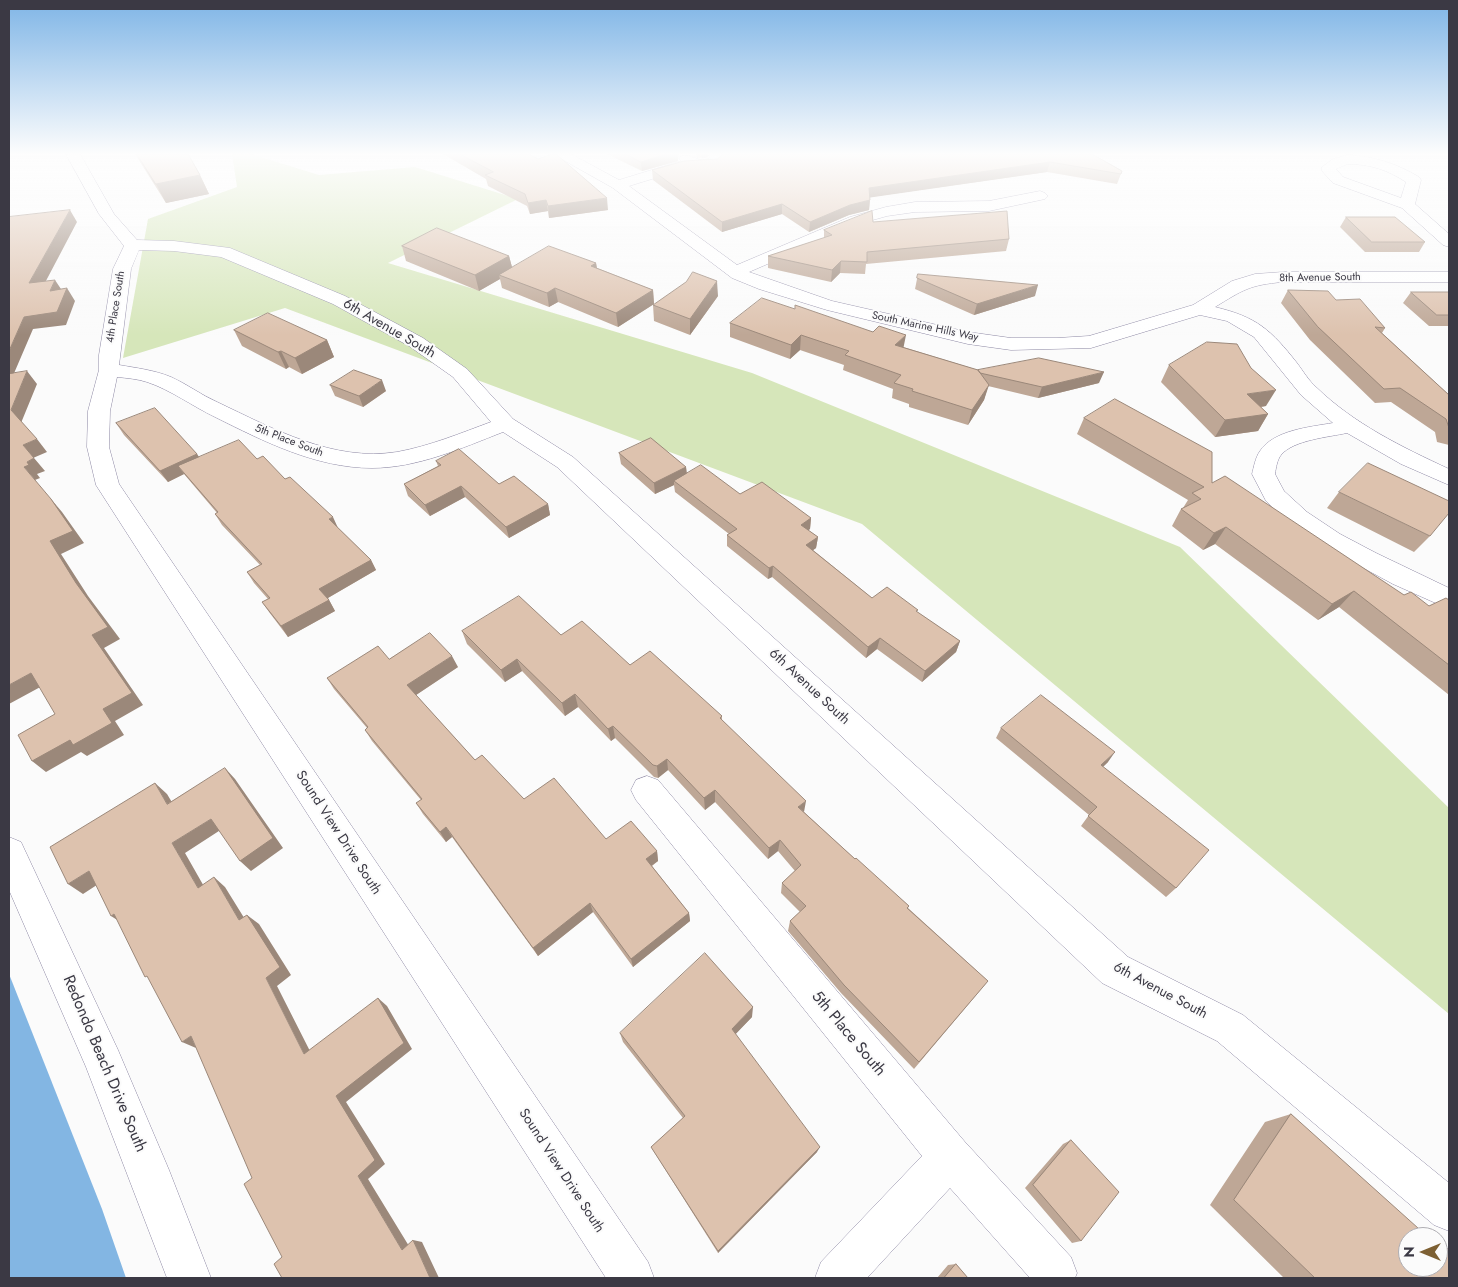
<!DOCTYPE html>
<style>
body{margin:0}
#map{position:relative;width:1458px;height:1287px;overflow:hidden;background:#fbfbfb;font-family:Jost,sans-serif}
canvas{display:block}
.frame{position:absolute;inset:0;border:10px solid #3b3944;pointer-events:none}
.north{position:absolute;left:1398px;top:1227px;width:50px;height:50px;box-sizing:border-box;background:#fbfbfb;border:1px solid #aeadb2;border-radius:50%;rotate:270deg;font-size:14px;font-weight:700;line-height:20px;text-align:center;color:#3b3944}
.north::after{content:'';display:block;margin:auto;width:18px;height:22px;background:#7d6033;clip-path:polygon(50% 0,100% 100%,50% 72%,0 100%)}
</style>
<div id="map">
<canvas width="1458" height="1287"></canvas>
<div class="frame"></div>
<div class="north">N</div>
</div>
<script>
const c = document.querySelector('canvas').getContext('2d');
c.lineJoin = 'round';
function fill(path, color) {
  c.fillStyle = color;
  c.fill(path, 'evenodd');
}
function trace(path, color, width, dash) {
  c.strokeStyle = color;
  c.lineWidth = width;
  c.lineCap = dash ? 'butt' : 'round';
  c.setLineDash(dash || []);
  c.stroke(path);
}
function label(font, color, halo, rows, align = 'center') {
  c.font = font + ' Jost,sans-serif';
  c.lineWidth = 4;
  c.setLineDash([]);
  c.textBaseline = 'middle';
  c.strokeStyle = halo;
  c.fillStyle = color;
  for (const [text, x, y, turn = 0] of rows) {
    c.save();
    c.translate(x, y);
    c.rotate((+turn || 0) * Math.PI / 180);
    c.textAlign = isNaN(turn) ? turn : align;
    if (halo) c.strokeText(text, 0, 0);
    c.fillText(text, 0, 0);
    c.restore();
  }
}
const green = new Path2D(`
 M 232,154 L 251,154 L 319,175 L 415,167 L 518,199 L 388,263 L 752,373 L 1180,547 L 1449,808 L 1449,1014 L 862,524 L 285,308 L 123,358 L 148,219 L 237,187 Z`);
const water = new Path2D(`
 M 9,974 L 102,1209 L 126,1278 L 9,1278 Z`);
const street = new Path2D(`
 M 66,154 L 80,154 L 114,214 L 137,240 L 174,241 L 230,248 L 345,296 L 423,338 L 467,369 L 513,419 L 573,457 L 1128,957 L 1243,1015 L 1449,1183 L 1449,1231 L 1434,1225 L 1217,1041 L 1102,983 L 557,467 L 503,432 C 462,448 417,468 372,468 C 316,468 263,441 215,417 C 192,406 171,390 147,382 C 138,379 127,378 117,377 L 110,411 L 109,447 L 119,484 L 648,1262 L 654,1278 L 606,1278 L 96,485 L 87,447 L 88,411 L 99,370 L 99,355 L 113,269 L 124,246 L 99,214 ZM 139,250 L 174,251 L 221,257 L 333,304 L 409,346 L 453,377 L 491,422 C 461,433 430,446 397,452 C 333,462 274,429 217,402 C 201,395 187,384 171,377 C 154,370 136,368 119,365 L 131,269 Z
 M 553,154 L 571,154 L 619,180 L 681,161 L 679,159 L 681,156 C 692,153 699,164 710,158 L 708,154 L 722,154 L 725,159 L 716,167 L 702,169 L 691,167 L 629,186 L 737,265 L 850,217 L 886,207 L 915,202 L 989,201 L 1040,191 L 1045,193 L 1048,196 L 1045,199 L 989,211 L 915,212 L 887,216 L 862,223 L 749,272 L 832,301 L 968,332 L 1011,338 L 1057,338 L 1089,336 L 1193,305 L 1232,281 L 1255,274 L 1283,272 L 1449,272 L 1449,282 L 1283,282 C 1249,285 1243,290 1215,307 C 1257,317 1271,330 1297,363 C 1303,371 1309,381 1316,387 C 1354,424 1402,447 1449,469 L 1449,485 L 1401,464 L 1347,433 C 1329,437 1293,440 1281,455 C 1277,460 1276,468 1275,474 L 1284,491 L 1307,512 L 1340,534 L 1376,553 L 1449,588 L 1449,609 L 1393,584 L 1323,546 L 1290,524 L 1266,501 L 1252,474 C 1254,467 1255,458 1260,451 C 1274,430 1310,427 1333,423 L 1301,395 L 1254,337 L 1227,321 L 1200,315 L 1091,348 L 1011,350 L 968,344 L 827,310 L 759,289 L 732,278 L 613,188 Z
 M 1348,155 C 1374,156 1397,164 1419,177 L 1421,180 L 1415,204 L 1449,234 L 1449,247 L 1443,245 L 1402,208 L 1333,183 L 1322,171 L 1322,167 L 1333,159 ZM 1348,164 C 1370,164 1388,170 1406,182 L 1401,198 L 1343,177 L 1336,169 Z
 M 647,776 L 658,780 L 965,1142 L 1071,1257 L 1077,1273 L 1075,1278 L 1030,1278 L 950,1188 L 867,1278 L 815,1278 L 821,1262 L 922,1156 L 636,800 L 631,790 L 636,780 Z`);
const secondary = new Path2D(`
 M 9,837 L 21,842 L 118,1050 L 169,1170 L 211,1278 L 167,1278 L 86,1067 L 9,890 Z`);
const wall = new Path2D(`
 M 135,154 L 188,154 L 200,175 L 209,194 L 166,203 Z
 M 443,154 L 529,154 L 608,210 L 549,218 L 548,211 L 530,214 L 527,206 L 488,186 L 486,179 Z
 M 607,154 L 679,154 L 678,156 L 678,161 L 642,171 Z
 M 696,154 L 708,154 L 708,157 L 697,158 Z
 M 1092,154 L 1122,171 L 1117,184 L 1047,172 L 870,197 L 869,210 L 849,215 L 809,232 L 782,214 L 722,232 L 653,180 L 652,170 L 717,159 Z
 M 1346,217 L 1425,242 L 1419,252 L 1365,252 L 1340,227 Z
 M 873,222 L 1009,239 L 1006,251 L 866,264 L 865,274 L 840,273 L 831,282 L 768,268 L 768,256 L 824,238 L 824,230 Z
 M 402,246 L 509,256 L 512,267 L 596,263 L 597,268 L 653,290 L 654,304 L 618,327 L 558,302 L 549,307 L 502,288 L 500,279 L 479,291 L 406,261 Z
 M 918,274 L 1035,296 L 974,315 L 915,289 Z
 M 1288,290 L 1336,300 L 1385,328 L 1382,333 L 1449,395 L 1449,445 L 1437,442 L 1435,432 L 1391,402 L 1375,403 L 1310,340 L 1281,303 Z
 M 1411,292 L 1449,292 L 1449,326 L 1429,326 L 1403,303 Z
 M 718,296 L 690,335 L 654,321 L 653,305 Z
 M 795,305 L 903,347 L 978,370 L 1099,383 L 1038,398 L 988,386 L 984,400 L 968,425 L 909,407 L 909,404 L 892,398 L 893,389 L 843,370 L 844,365 L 800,350 L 790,359 L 730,337 L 730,323 L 795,309 Z
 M 234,330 L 327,340 L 334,357 L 302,374 L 289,367 L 286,369 L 242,346 Z
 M 1169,365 L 1266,406 L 1261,407 L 1268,414 L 1258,431 L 1215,437 L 1161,382 Z
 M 330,385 L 386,391 L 363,407 L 335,396 Z
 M 1084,418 L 1212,483 L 1404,595 L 1429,606 L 1449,600 L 1449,695 L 1339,607 L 1318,620 L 1215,544 L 1203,550 L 1172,526 L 1181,509 L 1183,508 L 1188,500 L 1077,434 Z
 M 116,423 L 197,454 L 199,457 L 257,459 L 285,479 L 338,528 L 371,560 L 376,570 L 328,598 L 335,611 L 288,637 L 269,612 L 262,602 L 268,599 L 254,583 L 247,572 L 260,565 L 222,525 L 215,514 L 217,513 L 184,474 L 168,482 L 124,435 Z
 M 619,453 L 686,467 L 687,474 L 740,494 L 811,518 L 810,529 L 808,530 L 818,537 L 816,548 L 813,550 L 872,598 L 917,612 L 960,641 L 956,652 L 922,682 L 877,649 L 866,658 L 772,577 L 768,579 L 727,546 L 727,535 L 729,534 L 675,492 L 674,485 L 655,494 L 621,464 Z
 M 436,461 L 499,484 L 548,504 L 550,515 L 509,538 L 465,497 L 430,516 L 408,496 L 404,484 L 438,466 Z
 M 1339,492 L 1430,536 L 1414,552 L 1327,508 Z
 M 462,631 L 561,635 L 630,665 L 722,716 L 722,720 L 804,812 L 855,859 L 909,906 L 908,908 L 988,981 L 914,1069 L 841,993 L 788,931 L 790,921 L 800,912 L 781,893 L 782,883 L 795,871 L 778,851 L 768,859 L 715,802 L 705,810 L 668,770 L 658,778 L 654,777 L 615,738 L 611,741 L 578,707 L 565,716 L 522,671 L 505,682 L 467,644 Z
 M 389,659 L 458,667 L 416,695 L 475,760 L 524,799 L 606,839 L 657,851 L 658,861 L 652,866 L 689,913 L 690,921 L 633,967 L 593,912 L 538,956 L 452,837 L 446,842 L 423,814 L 416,803 L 421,800 L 372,741 L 365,730 L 367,728 L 334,689 L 327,678 Z
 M 1001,728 L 1108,762 L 1103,767 L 1176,888 L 1166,897 L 1081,826 L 1089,815 L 996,738 Z
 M 752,1017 L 735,1034 L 817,1152 L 718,1253 L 651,1147 L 683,1118 L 623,1042 L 620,1033 Z
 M 1291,1114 L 1408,1237 L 1449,1278 L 1284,1278 L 1210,1205 L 1265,1122 Z
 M 1071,1140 L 1081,1241 L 1072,1243 L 1025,1188 L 1063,1144 Z
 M 956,1264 L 968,1278 L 937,1278 L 948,1265 Z`);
const shadedWall = new Path2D(`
 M 666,154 L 679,154 L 678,156 L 678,161 L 642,171 L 641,162 Z
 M 702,154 L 708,154 L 708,157 L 702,158 Z
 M 1050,162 L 1047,172 L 867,198 L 869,188 Z
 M 200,175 L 209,194 L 166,203 L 156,184 Z
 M 607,198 L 608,210 L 549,218 L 548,206 Z
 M 546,200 L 548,211 L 530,214 L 528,203 Z
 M 870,200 L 869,210 L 849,215 L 809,232 L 810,222 L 850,205 Z
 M 782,204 L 782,214 L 722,232 L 722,222 Z
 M 70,210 L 77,222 L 38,296 L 29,283 Z
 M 509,256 L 513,271 L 499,275 L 500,279 L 479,291 L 475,275 Z
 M 841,261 L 840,273 L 831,282 L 832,270 Z
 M 596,263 L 598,276 L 591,266 Z
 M 55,280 L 63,292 L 50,291 Z
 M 717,281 L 718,296 L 690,335 L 690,319 Z
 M 1038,285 L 1035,296 L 974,315 L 977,304 Z
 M 67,288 L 75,301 L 66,325 L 33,329 L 9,385 L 9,351 L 24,317 Z
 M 555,288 L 558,302 L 549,307 L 547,293 Z
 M 653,290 L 654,304 L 618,327 L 616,313 Z
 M 801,335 L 800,350 L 790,359 L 791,345 Z
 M 906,335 L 903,350 L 895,345 Z
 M 327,340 L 334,357 L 302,374 L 295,358 Z
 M 281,351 L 289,367 L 286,369 L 278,352 Z
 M 27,371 L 37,384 L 21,423 L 11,410 Z
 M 1104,372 L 1099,383 L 1038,398 L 1042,387 Z
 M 382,380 L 386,391 L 363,407 L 359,396 Z
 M 989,385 L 984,400 L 968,425 L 972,410 Z
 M 1276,390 L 1266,406 L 1238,410 L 1247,394 Z
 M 1268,414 L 1258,431 L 1215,437 L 1225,420 Z
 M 37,439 L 47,452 L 33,458 L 23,445 Z
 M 197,454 L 204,465 L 178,466 L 184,474 L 168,482 L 160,471 Z
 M 34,458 L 45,471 L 37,474 L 40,478 L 35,480 L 24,467 L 27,462 Z
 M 686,467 L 687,478 L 674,481 L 674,485 L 655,494 L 654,483 Z
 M 461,486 L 465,497 L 430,516 L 425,505 Z
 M 51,499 L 62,512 L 84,543 L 61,554 L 88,596 L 120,639 L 104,648 L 143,705 L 115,721 L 124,735 L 87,756 L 81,752 L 46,772 L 32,761 L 103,709 L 92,635 L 50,541 Z
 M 548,504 L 550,515 L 509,538 L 506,527 Z
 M 333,517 L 338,528 L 329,519 Z
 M 811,518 L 810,529 L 800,536 L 801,525 Z
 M 1226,527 L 1215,544 L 1203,550 L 1214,533 Z
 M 818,537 L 816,548 L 805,556 L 806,545 Z
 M 371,560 L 376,570 L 326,599 L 319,589 Z
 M 773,566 L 772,577 L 768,579 L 769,568 Z
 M 1354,591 L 1339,607 L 1318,620 L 1332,604 Z
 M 329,600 L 335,611 L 288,637 L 281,626 Z
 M 880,638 L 877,649 L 866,658 L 868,647 Z
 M 960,641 L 956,652 L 922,682 L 925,671 Z
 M 452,656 L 458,667 L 413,697 L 407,685 Z
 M 517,659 L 522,671 L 505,682 L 501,670 Z
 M 31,673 L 44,685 L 9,704 L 9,685 Z
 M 575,694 L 578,707 L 565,716 L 562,703 Z
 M 613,726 L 615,738 L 611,741 L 608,729 Z
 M 1115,752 L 1108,762 L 1094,775 L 1101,765 Z
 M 667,759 L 668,770 L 658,778 L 657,766 Z
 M 225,768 L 235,779 L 283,848 L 251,871 L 240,861 Z
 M 155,783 L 167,794 L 179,814 L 167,804 Z
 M 715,790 L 715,802 L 705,810 L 704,798 Z
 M 806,801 L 804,812 L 798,807 Z
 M 211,819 L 222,829 L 185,853 L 210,897 L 198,888 L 172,843 Z
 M 446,827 L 452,837 L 446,842 L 440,832 Z
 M 780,840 L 778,851 L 768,859 L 769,848 Z
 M 657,851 L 658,861 L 648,868 L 646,859 Z
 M 89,871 L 103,881 L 83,894 L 68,884 Z
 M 214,877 L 225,887 L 251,929 L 239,920 Z
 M 590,903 L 593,912 L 538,956 L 533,948 Z
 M 689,913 L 690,921 L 633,967 L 631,959 Z
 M 114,914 L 125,925 L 111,916 Z
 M 247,915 L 259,924 L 291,975 L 277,986 L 315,1061 L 304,1054 L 266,978 Z
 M 378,998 L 387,1006 L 412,1049 L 346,1102 L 385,1164 L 368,1179 L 412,1251 L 402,1250 L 358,1176 L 336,1096 Z
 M 753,1007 L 752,1017 L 732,1038 L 732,1029 Z
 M 191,1036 L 196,1048 L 182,1042 Z
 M 820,1147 L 817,1152 L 718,1253 L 718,1251 Z
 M 413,1240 L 422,1242 L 439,1278 L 430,1278 Z`);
const building = new Path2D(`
 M 137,154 L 188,154 L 200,175 L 156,184 Z
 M 460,154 L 529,154 L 538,159 L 552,154 L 556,154 L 607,198 L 548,206 L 546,200 L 528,203 L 525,194 L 485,175 L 493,172 Z
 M 626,154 L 666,154 L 641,162 Z
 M 723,154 L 1092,154 L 1122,171 L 1121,174 L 1050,162 L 869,188 L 870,200 L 850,205 L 810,222 L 782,204 L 722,222 L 652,170 L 684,161 L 717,159 Z
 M 70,210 L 29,283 L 55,280 L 50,291 L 67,288 L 57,312 L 24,317 L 9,351 L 9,217 Z
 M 872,211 L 873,222 L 1007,211 L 1009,239 L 867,252 L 867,262 L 841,261 L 832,270 L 768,256 L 832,235 L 824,230 Z
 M 1346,217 L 1395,217 L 1425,242 L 1372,242 Z
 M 437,228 L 509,256 L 475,275 L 402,246 Z
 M 549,246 L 596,263 L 591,266 L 653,290 L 616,313 L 555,288 L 547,293 L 499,275 Z
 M 693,272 L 717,281 L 690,319 L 653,305 L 686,282 Z
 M 918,274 L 1038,285 L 977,304 L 917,278 Z
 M 1288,290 L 1328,291 L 1336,300 L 1360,299 L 1385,328 L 1375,327 L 1449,395 L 1449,428 L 1446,419 L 1400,388 L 1384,389 L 1318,327 Z
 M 1411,292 L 1449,292 L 1449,315 L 1437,315 Z
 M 762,298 L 795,309 L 795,305 L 873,332 L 879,326 L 906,335 L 895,345 L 978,370 L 989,385 L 972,410 L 912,391 L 913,389 L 894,383 L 901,375 L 845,355 L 849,351 L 801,335 L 791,345 L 730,323 Z
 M 268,313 L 327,340 L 295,358 L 281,351 L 278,352 L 234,330 Z
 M 1207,342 L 1237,344 L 1251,368 L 1276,390 L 1247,394 L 1268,414 L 1225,420 L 1169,365 Z
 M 1039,358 L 1104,372 L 1042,387 L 980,373 L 978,370 Z
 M 354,370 L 382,380 L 359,396 L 330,385 Z
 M 27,371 L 11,410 L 37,439 L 23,445 L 34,458 L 27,462 L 29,465 L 24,467 L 51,499 L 73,531 L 50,541 L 76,583 L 108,627 L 92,635 L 132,693 L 103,709 L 112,723 L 73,745 L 70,740 L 32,761 L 18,735 L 55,714 L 31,673 L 9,685 L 9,374 Z
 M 1115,399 L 1212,452 L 1212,483 L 1225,476 L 1404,595 L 1411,592 L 1429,606 L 1446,598 L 1449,600 L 1449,665 L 1354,591 L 1332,604 L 1226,527 L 1214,533 L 1181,509 L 1201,499 L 1192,493 L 1204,487 L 1084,418 Z
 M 155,408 L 197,454 L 160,471 L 116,423 Z
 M 651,438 L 686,467 L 654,483 L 619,453 Z
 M 239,440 L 257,459 L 263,456 L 285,479 L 290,477 L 333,517 L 329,519 L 371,560 L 319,589 L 329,600 L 281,626 L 262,602 L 270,598 L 247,572 L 262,564 L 215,514 L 218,512 L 178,466 Z
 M 459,449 L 499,484 L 514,476 L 548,504 L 506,527 L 461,486 L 425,505 L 404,484 L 441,465 L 436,461 Z
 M 1368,463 L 1449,501 L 1449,513 L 1430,536 L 1339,492 Z
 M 701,465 L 740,494 L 762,482 L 811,518 L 801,525 L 818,537 L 806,545 L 872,598 L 887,587 L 918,610 L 916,611 L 960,641 L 925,671 L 880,638 L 868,647 L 773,566 L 769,568 L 727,535 L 737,529 L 674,481 Z
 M 519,596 L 561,635 L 582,621 L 630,665 L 650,651 L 722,716 L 720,718 L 806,801 L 798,807 L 855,859 L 856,858 L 909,906 L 907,908 L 988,981 L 919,1062 L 844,985 L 790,921 L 806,906 L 782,883 L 801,865 L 780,840 L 769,848 L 715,790 L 704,798 L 667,759 L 657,766 L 653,765 L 613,726 L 608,729 L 575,694 L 562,703 L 517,659 L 501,670 L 462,631 Z
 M 430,633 L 452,656 L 407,685 L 475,760 L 482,755 L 524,799 L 554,778 L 606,839 L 631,821 L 657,851 L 646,859 L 689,913 L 631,959 L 590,903 L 533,948 L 446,827 L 440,832 L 416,803 L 422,799 L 365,730 L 368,727 L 327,678 L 378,646 L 389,659 Z
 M 1041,695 L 1115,752 L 1101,765 L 1209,850 L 1176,888 L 1088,816 L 1097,807 L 1001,728 Z
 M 225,768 L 273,838 L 240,861 L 211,819 L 172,843 L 198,888 L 214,877 L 239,920 L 247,915 L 280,967 L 266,978 L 304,1054 L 378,998 L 404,1043 L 336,1096 L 375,1160 L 358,1176 L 402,1250 L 413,1240 L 430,1278 L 282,1278 L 274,1264 L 282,1257 L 244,1184 L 252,1178 L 191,1036 L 182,1042 L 147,976 L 145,977 L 114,914 L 111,916 L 89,871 L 68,884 L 50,847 L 155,783 L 167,804 Z
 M 705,953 L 753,1007 L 732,1029 L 820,1147 L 718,1251 L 651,1147 L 685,1116 L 620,1033 Z
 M 1291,1114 L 1428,1237 L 1408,1237 L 1408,1267 L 1438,1267 L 1438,1240 L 1449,1250 L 1449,1278 L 1315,1278 L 1234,1200 Z
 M 1071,1140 L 1119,1192 L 1081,1241 L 1033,1185 Z
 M 956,1264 L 968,1278 L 944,1278 Z`);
const farStreetnames = [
 ["8th Avenue South",1320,278,-1],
 ["4th Place South",116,307,-81],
 ["South Marine Hills Way",925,327,12],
 ["5th Place South",289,441,21]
];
const streetNames = [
 ["6th Avenue South",389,329,30],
 ["6th Avenue South",809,687,43],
 ["Sound View Drive South",338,833,57],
 ["6th Avenue South",1160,991,28],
 ["Sound View Drive South",561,1171,57]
];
const nearStreetnames = [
 ["5th Place South",848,1034,50],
 ["Redondo Beach Drive South",104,1064,67]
];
fill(green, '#d6e6ba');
fill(water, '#83b6e3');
trace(street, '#8d88a4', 1);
trace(secondary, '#8d88a4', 1);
fill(street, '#fff');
fill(secondary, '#fff');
fill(wall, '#bea796');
fill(shadedWall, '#9b887a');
fill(building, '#ddc2ae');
trace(building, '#9b887a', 1);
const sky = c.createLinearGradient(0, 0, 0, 335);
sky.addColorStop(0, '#7fb5e6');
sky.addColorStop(0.46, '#fdfdfd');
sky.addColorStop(1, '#fdfdfd00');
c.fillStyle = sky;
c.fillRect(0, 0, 1458, 335);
label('11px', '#3b3944', '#fbfbfb', farStreetnames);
label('14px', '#3b3944', '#fbfbfb', streetNames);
label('16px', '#3b3944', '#fbfbfb', nearStreetnames);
</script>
